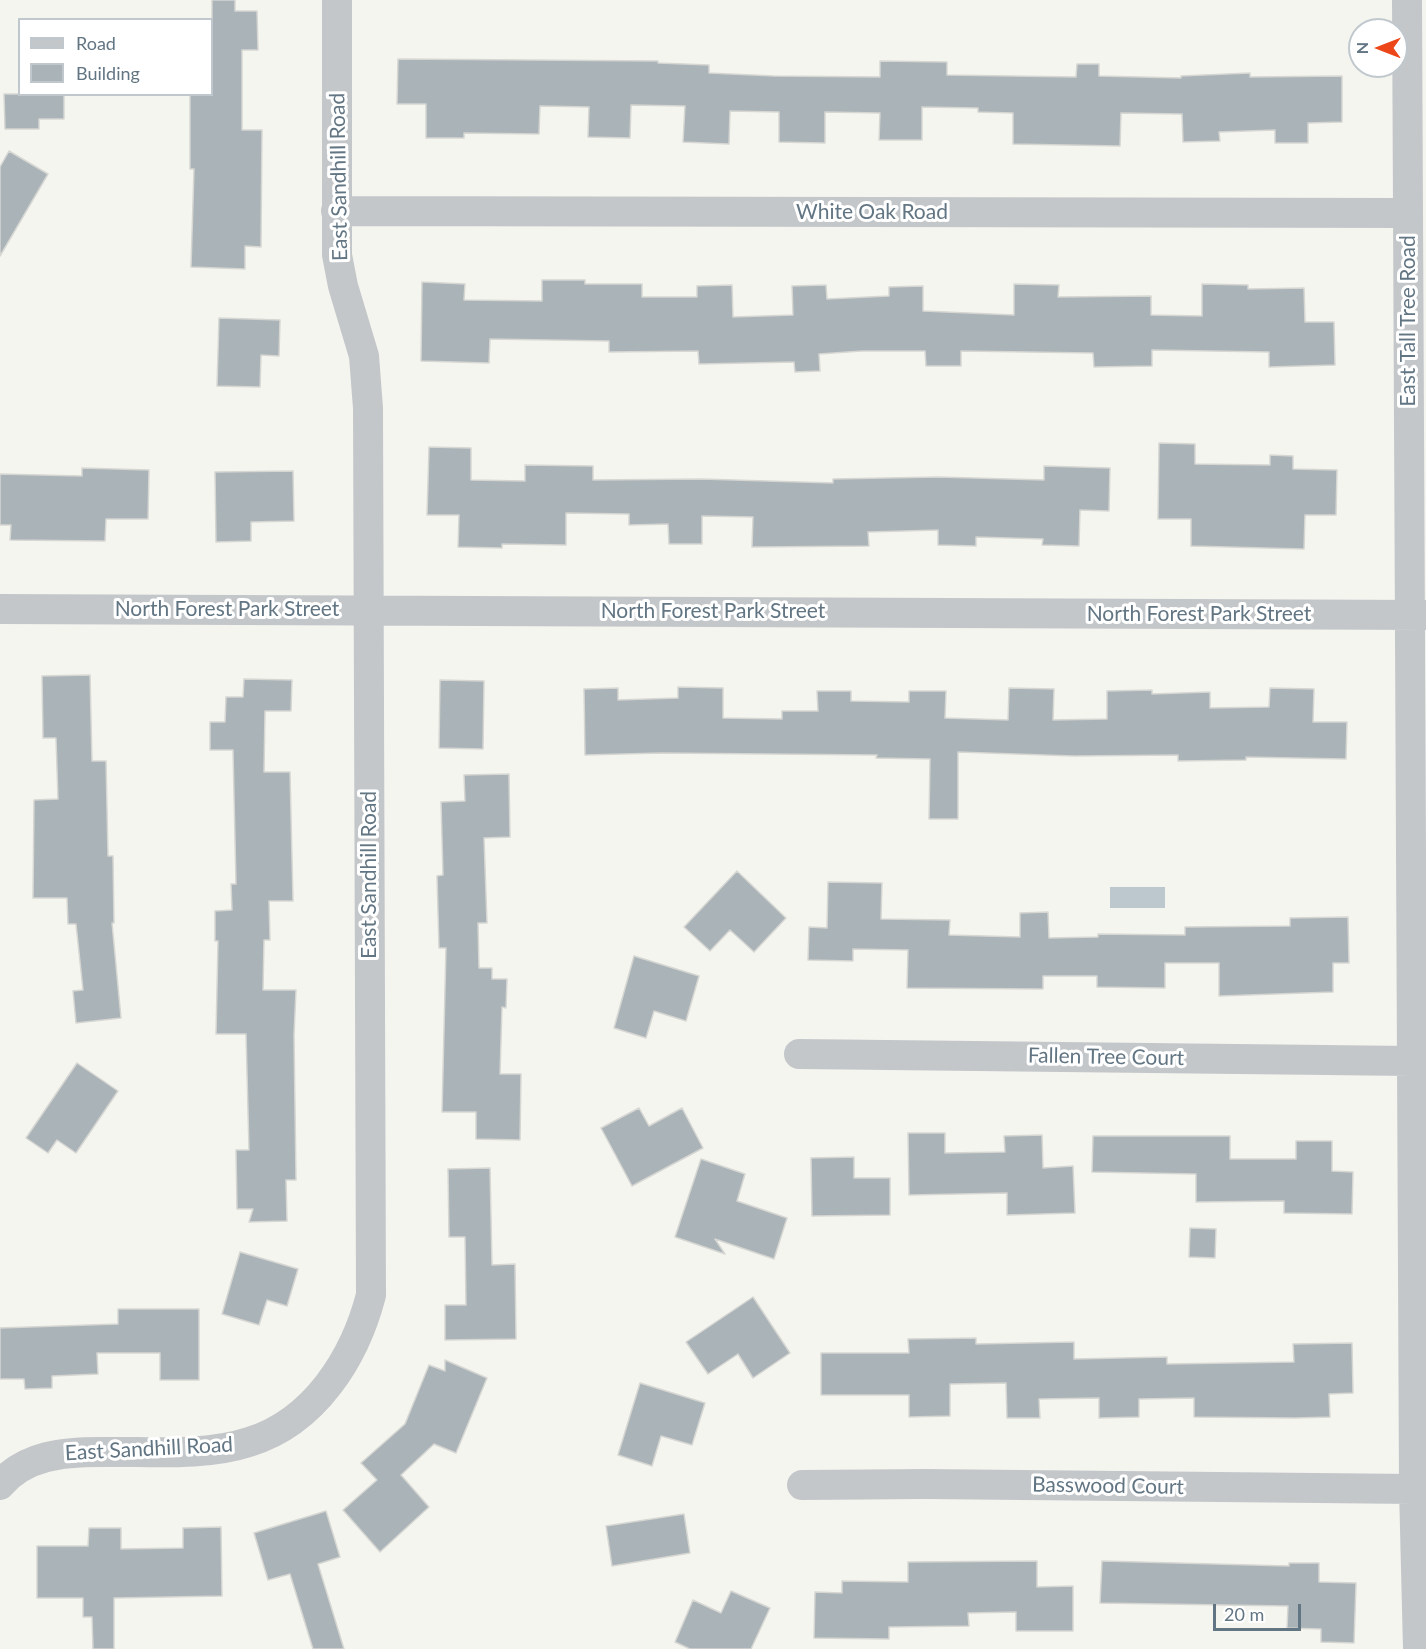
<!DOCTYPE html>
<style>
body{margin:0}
#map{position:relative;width:1426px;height:1649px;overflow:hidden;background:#f5f5f0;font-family:Lato,sans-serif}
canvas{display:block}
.legend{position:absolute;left:18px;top:18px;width:195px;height:78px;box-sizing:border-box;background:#fff;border:2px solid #c0c8cd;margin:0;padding:8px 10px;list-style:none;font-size:18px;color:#627583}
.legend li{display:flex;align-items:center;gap:12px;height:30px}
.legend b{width:30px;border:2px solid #c0c8cd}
.north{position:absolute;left:1348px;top:18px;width:60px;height:60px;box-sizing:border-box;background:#fff;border:2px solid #c0c8cd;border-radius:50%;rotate:270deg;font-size:16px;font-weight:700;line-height:24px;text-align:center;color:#627583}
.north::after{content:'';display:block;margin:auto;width:21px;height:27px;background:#ed4618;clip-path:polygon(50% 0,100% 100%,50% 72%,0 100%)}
.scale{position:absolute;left:1213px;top:1604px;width:88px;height:27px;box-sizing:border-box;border:3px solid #627583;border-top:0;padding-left:8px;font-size:18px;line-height:21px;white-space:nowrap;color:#627583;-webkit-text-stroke:4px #fff;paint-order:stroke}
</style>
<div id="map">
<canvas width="1426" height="1649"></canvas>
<ul class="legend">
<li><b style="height:8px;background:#c4c7ca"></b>Road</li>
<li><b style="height:16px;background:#aab3b7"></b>Building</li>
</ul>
<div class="north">N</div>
<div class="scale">20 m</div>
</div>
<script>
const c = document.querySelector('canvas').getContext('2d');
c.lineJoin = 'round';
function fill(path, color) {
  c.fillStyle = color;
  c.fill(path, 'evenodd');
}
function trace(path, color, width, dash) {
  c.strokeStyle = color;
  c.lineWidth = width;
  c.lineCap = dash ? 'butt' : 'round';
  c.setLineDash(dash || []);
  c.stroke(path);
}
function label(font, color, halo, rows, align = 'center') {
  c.font = font + ' Lato,sans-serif';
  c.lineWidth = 6;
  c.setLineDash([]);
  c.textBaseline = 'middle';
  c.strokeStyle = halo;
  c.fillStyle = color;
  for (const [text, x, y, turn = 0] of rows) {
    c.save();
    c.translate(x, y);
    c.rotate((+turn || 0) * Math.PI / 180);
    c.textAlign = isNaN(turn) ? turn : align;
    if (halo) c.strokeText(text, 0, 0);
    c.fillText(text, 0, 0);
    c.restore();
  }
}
const water = new Path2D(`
 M 1110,887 L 1165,887 L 1165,908 L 1110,908 Z`);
const building = new Path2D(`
 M 212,0 L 235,0 L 235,11 L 257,11 L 258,50 L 242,50 L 242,130 L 262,130 L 261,247 L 245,246 L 245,269 L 191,267 L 194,169 L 190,169 L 190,94 L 212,94 Z
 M 398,59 L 658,61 L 658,63 L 709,65 L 709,73 L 774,76 L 880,77 L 880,61 L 947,62 L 947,75 L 1076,77 L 1077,64 L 1099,64 L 1099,76 L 1181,78 L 1181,76 L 1250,73 L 1250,77 L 1342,76 L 1342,122 L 1308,123 L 1308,143 L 1275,143 L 1275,130 L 1219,132 L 1220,141 L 1183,142 L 1182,114 L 1121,113 L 1120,146 L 1013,144 L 1013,113 L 978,112 L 978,108 L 922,107 L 922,140 L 879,140 L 880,113 L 825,112 L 825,143 L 779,142 L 779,112 L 730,111 L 729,144 L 683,142 L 685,106 L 631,105 L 630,138 L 588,137 L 589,107 L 540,106 L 539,134 L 464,133 L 464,138 L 426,138 L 426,104 L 397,104 Z
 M 4,94 L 64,94 L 64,119 L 39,119 L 39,129 L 5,129 Z
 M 9,151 L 48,174 L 0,256 L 0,167 Z
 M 542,280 L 585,280 L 585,284 L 642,284 L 642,297 L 697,297 L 697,286 L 732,285 L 733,317 L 793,315 L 792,286 L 826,285 L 827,299 L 889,296 L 889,287 L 923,286 L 923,311 L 1014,315 L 1014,284 L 1059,285 L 1058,297 L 1151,296 L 1151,315 L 1202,316 L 1202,284 L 1248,285 L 1248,289 L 1304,288 L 1305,322 L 1334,322 L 1335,365 L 1269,367 L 1269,352 L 1152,350 L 1152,366 L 1094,367 L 1093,353 L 961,351 L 961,366 L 926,366 L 925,351 L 862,351 L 819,354 L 820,371 L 795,372 L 794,362 L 699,364 L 698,351 L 609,352 L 609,341 L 490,339 L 489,363 L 421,361 L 422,282 L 465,284 L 464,300 L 542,301 Z
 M 219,318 L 280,320 L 279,356 L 261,355 L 260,387 L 217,386 Z
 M 1159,443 L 1195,444 L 1195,464 L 1270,465 L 1270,455 L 1293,456 L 1293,469 L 1337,470 L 1336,515 L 1305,515 L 1304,549 L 1191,546 L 1191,519 L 1158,519 Z
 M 429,447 L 471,448 L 471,480 L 525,481 L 525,465 L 593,466 L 593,480 L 701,479 L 833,483 L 833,479 L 938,477 L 1044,480 L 1044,466 L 1110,468 L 1109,511 L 1080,510 L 1079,546 L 1042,545 L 1043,539 L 976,537 L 976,546 L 938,545 L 938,530 L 868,532 L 869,546 L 752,547 L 753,517 L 702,516 L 702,544 L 669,544 L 668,524 L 629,525 L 629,514 L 566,513 L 566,545 L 502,544 L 502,548 L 458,547 L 459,515 L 427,515 Z
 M 82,468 L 149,470 L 148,519 L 106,519 L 105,541 L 10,540 L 11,525 L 0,525 L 0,474 L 82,476 Z
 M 293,471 L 294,521 L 251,522 L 251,541 L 216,542 L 215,472 Z
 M 90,675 L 92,761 L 106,761 L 108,856 L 113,856 L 114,923 L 112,923 L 121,1018 L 76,1023 L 73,991 L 83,990 L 76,924 L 68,924 L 67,898 L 33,898 L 34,800 L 58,799 L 56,738 L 43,738 L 42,676 Z
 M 244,679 L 292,680 L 291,711 L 265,711 L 264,772 L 290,772 L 293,901 L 269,901 L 270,940 L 264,940 L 263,990 L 296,990 L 294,1035 L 296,1180 L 286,1180 L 287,1221 L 249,1222 L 253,1209 L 237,1209 L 236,1150 L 249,1150 L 246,1034 L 216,1034 L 218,941 L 215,941 L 215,911 L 232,910 L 231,884 L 236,884 L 233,750 L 210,750 L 210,722 L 225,722 L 226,697 L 243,697 Z
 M 440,680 L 484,681 L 483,749 L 439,748 Z
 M 678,687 L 723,688 L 723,718 L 782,719 L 782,711 L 818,711 L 817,691 L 851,691 L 851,701 L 909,702 L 909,691 L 946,691 L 945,718 L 1008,720 L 1009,688 L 1054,689 L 1053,720 L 1107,719 L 1107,691 L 1152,690 L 1152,694 L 1210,692 L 1210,708 L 1269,707 L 1270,688 L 1314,689 L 1313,722 L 1347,722 L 1346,759 L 1246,757 L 1246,760 L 1178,761 L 1178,755 L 1074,756 L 958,752 L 958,819 L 929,819 L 930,759 L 876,758 L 877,755 L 661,753 L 585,755 L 584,689 L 618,688 L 618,700 L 678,698 Z
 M 509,774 L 510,837 L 484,838 L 487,923 L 478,923 L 479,968 L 492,968 L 492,979 L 507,979 L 506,1008 L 502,1007 L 500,1074 L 521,1074 L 520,1140 L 476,1139 L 476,1112 L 442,1112 L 446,948 L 439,948 L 437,876 L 443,875 L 441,802 L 465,801 L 464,775 Z
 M 737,871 L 786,918 L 754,952 L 730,930 L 710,951 L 684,927 Z
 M 828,882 L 882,883 L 881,919 L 950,920 L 949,935 L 1020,937 L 1020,913 L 1048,912 L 1049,938 L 1098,937 L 1098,934 L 1185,935 L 1185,927 L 1290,926 L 1290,918 L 1348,917 L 1349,963 L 1333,963 L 1333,992 L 1219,996 L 1219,963 L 1165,963 L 1165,988 L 1097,987 L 1097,976 L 1043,976 L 1043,989 L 907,988 L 908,950 L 853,949 L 853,961 L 808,960 L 809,927 L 827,928 Z
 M 634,956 L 699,976 L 686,1021 L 654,1011 L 646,1038 L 614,1028 Z
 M 77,1063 L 118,1091 L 76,1153 L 57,1140 L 48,1153 L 26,1138 Z
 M 639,1108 L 649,1126 L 682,1108 L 703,1148 L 632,1186 L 601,1128 Z
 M 908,1133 L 945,1133 L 945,1153 L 1005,1152 L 1004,1136 L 1042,1135 L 1043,1168 L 1073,1166 L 1075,1213 L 1007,1215 L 1007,1193 L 909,1195 Z
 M 1093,1136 L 1230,1136 L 1230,1159 L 1296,1159 L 1296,1141 L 1332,1141 L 1332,1171 L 1353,1172 L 1352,1214 L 1284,1213 L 1284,1201 L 1196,1202 L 1196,1174 L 1092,1172 Z
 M 854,1157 L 854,1178 L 890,1178 L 890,1215 L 812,1216 L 811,1158 Z
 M 701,1159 L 745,1174 L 737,1201 L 787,1218 L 774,1259 L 715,1239 L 725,1254 L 675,1237 Z
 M 490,1168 L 492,1265 L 515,1264 L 516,1339 L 445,1340 L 445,1305 L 466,1305 L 465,1237 L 449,1237 L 448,1169 Z
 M 1190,1228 L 1216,1229 L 1215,1258 L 1189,1257 Z
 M 240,1252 L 298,1269 L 287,1306 L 267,1300 L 259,1325 L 222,1314 Z
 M 753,1297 L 790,1353 L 753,1378 L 738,1354 L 708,1374 L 686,1342 Z
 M 118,1309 L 199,1309 L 199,1380 L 160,1380 L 160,1353 L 97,1353 L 98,1374 L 52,1376 L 52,1388 L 25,1389 L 24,1379 L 0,1379 L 0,1328 L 118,1324 Z
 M 976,1338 L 976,1344 L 1074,1342 L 1074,1359 L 1167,1357 L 1167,1364 L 1294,1362 L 1293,1344 L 1352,1343 L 1353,1393 L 1329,1394 L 1330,1417 L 1295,1418 L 1194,1417 L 1194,1398 L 1139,1399 L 1139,1417 L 1099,1418 L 1099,1398 L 1039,1399 L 1040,1418 L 1007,1418 L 1006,1383 L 950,1384 L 950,1416 L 909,1417 L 909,1395 L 821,1395 L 821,1353 L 909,1353 L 908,1339 Z
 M 445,1360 L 487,1378 L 456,1453 L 434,1444 L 401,1475 L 429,1507 L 380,1552 L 343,1510 L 377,1480 L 361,1463 L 405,1424 L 429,1365 L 445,1371 Z
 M 640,1383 L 705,1403 L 692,1445 L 661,1436 L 652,1466 L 618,1455 Z
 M 326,1511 L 340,1557 L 318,1564 L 344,1649 L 313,1649 L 290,1574 L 268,1580 L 254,1533 Z
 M 684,1514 L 690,1553 L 612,1566 L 606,1526 Z
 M 221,1527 L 222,1596 L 114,1598 L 114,1649 L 93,1649 L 92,1617 L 83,1617 L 83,1598 L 37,1598 L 37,1546 L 88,1546 L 89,1528 L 121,1528 L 121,1549 L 183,1548 L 183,1528 Z
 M 1037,1561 L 1037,1587 L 1073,1586 L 1073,1631 L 1016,1631 L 1016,1612 L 968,1613 L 969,1626 L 889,1627 L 889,1639 L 814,1638 L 815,1592 L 842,1593 L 842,1581 L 908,1582 L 908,1562 Z
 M 1102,1561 L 1289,1566 L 1289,1563 L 1319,1563 L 1319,1582 L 1356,1583 L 1354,1643 L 1321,1642 L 1321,1629 L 1287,1628 L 1288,1606 L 1100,1603 Z
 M 731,1591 L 770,1608 L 751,1649 L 690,1649 L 675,1642 L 693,1600 L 721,1613 Z`);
const street = new Path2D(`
 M 1407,0 L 1414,1489 L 1418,1649
 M 336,211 L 1407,213
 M 0,609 L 1426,615
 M 799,1054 L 1412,1061
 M 0,1485 C 25,1455 64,1452 100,1452 C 148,1451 203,1457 249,1442 C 315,1422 355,1357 371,1295 L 368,408 L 364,356 L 343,286 L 337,255 L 337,0
 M 802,1485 L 925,1484 L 1414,1489`);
const streetNames = [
 ["East Sandhill Road",339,177,-91],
 ["White Oak Road",872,212],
 ["East Tall Tree Road",1408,321,-90],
 ["North Forest Park Street",227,609],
 ["North Forest Park Street",713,611],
 ["North Forest Park Street",1199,614],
 ["East Sandhill Road",369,875,-90],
 ["Fallen Tree Court",1106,1057,1],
 ["East Sandhill Road",149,1449,-3],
 ["Basswood Court",1108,1486,1]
];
fill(water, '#bcc8cd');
fill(building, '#aab3b7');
trace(building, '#d6d6d3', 1.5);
trace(street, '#c4c7ca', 30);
label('21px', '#627583', '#fff', streetNames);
</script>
